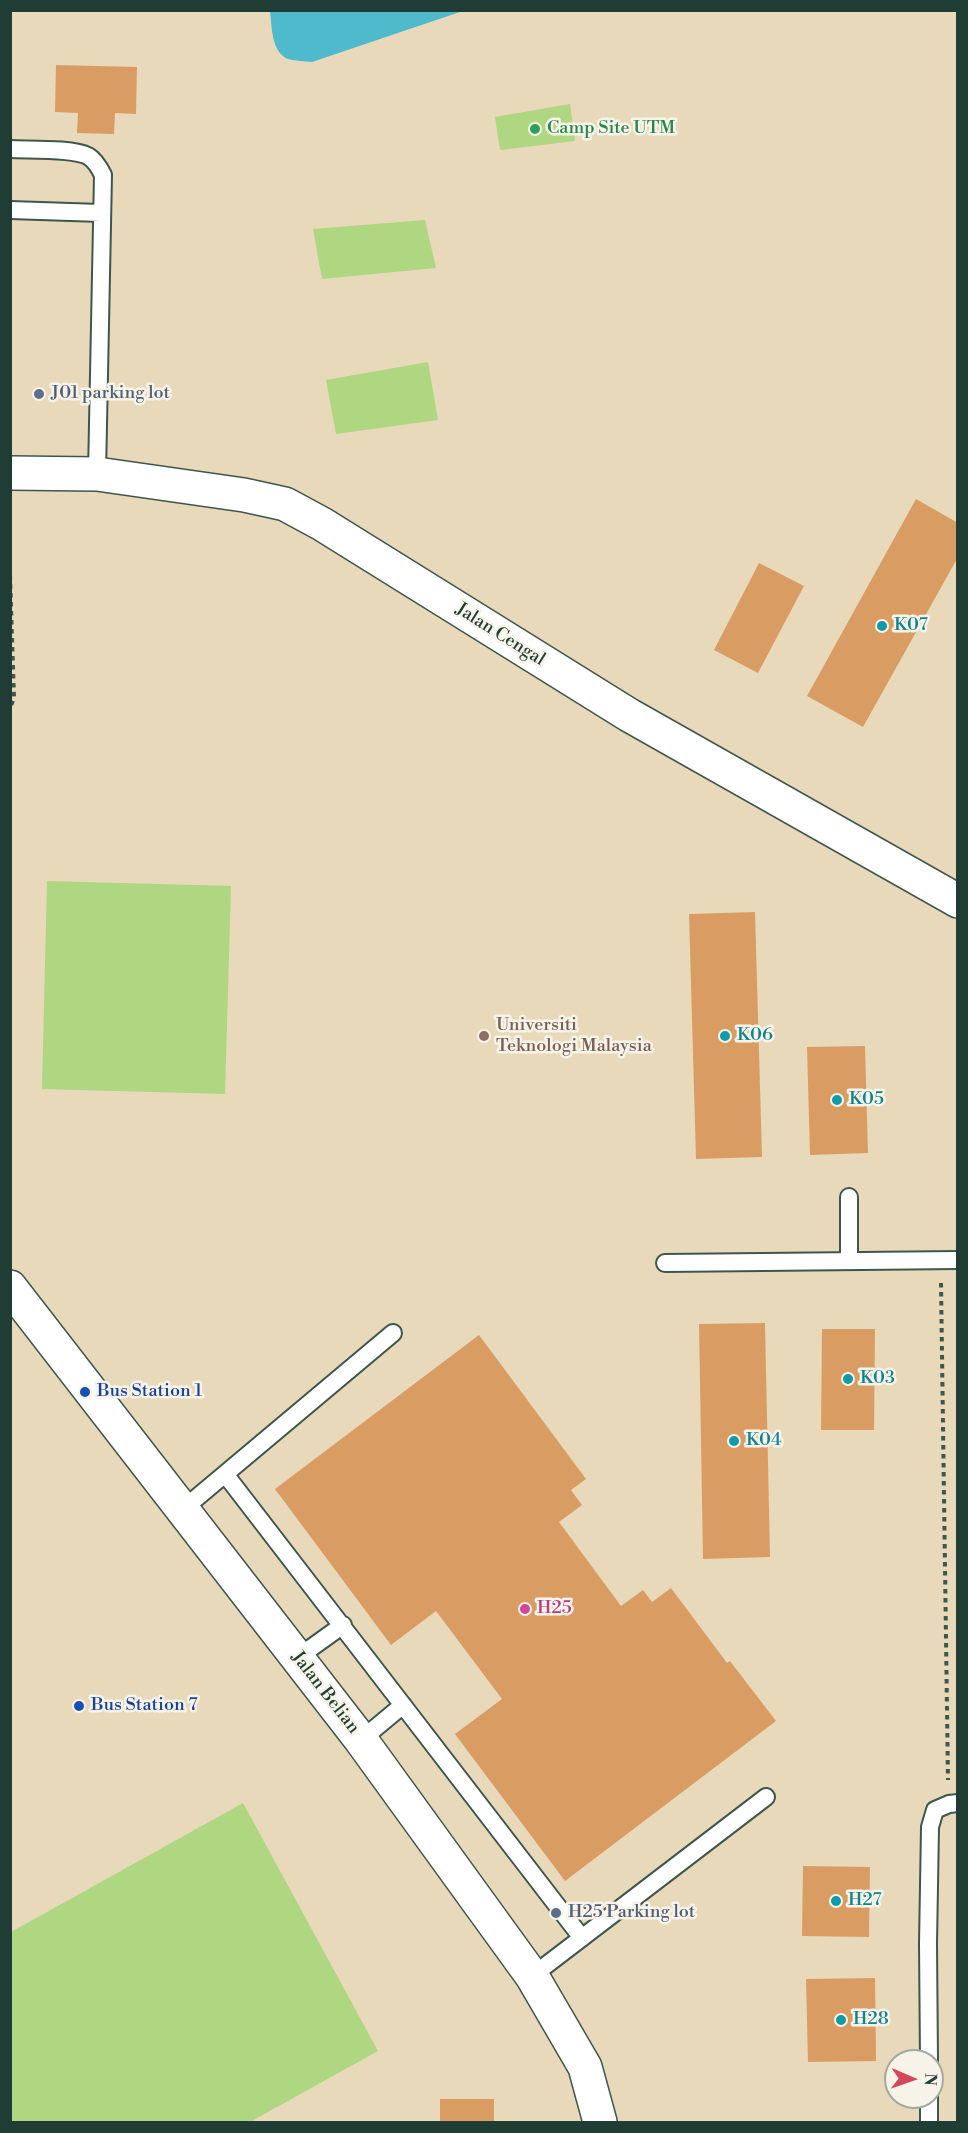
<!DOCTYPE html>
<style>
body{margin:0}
#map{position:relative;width:968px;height:2133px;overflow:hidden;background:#f5e6d1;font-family:"Libre Bodoni",serif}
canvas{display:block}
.frame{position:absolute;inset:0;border:12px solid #1f3d34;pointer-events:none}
.north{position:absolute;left:884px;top:2049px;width:60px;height:60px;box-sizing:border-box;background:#f7f3e8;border:2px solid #a1aaa0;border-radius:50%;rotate:92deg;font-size:16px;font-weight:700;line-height:24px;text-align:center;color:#1f3d34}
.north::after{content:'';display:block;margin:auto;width:21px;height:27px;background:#d1495b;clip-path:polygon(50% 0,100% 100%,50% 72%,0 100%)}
</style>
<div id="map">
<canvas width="968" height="2133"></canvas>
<div class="frame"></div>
<div class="north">N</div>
</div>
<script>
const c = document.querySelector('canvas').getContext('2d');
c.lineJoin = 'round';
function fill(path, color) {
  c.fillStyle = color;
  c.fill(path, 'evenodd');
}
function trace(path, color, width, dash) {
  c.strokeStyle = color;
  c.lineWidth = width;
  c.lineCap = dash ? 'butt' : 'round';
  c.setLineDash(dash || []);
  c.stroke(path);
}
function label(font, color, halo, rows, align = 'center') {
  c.font = font + ' "Libre Bodoni",serif';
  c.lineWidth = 5;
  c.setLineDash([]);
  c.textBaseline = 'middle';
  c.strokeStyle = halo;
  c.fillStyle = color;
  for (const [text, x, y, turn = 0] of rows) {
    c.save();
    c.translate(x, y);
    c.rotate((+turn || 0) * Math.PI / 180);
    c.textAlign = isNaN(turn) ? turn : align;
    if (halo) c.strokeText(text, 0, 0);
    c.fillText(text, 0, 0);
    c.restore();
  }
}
const built = new Path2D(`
 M 11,11 L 957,11 L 957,2122 L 11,2122 ZM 896,2061 L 932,2061 L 932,2097 L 896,2097 Z`);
const green = new Path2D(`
 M 570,104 L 575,141 L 500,150 L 495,117 Z
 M 425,220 L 436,268 L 322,279 L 313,229 Z
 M 428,362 L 438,420 L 336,434 L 326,380 Z
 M 47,881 L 231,886 L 225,1094 L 42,1089 Z
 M 243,1803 L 378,2051 L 250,2122 L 11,2122 L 11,1932 Z`);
const water = new Path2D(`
 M 270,11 L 270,10 L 463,11 L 312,62 C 305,61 295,61 288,59 C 271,52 272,26 270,11 Z`);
const building = new Path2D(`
 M 56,65 L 137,67 L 136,114 L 115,113 L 114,134 L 77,133 L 78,113 L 55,112 Z
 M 916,499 L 958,523 L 958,557 L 863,727 L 807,696 Z
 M 759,563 L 804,586 L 758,673 L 714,650 Z
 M 755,912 L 762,1157 L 696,1159 L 689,914 Z
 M 865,1046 L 868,1153 L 810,1155 L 807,1047 Z
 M 765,1323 L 770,1557 L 703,1559 L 699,1324 Z
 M 822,1329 L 875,1329 L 874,1430 L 821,1430 Z
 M 479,1335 L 586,1479 L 571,1490 L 582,1505 L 559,1522 L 621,1606 L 643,1590 L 652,1602 L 671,1588 L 727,1663 L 730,1661 L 776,1721 L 565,1881 L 455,1734 L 502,1699 L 436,1611 L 391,1645 L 275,1489 Z
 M 803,1866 L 870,1867 L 869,1937 L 802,1936 Z
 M 875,1978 L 876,2061 L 808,2062 L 806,1979 Z
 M 440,2099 L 494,2099 L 494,2122 L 440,2122 Z`);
const path = new Path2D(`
 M 10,575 L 14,698 L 10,708
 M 941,1283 L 948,1780`);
const service = new Path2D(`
 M 10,149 C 29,150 73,148 88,156 C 95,160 99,167 103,175 L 97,474
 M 10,210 L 101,213
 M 849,1261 L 849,1197
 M 665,1263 L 958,1260
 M 225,1474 L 393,1333
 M 182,1510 L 225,1474 L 582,1938
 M 297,1658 L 343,1625
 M 361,1740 L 403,1705
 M 532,1976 L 766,1797
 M 929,2061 L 928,1944 L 930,1827 L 935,1810 L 949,1804 L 958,1803
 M 929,2097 L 929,2122`);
const minor = new Path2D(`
 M 10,473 L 97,474 L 244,495 L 285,504 L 322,524 L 629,715 L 958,901
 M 10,1287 L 361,1740 L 532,1976 L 585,2067 L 600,2122`);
const markers = [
 [535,129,6,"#2e9e5b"],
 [39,394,6,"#5c6f8a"],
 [882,626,6,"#0f9aa8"],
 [484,1036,6,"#8d6e63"],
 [725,1036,6,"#0f9aa8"],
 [837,1100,6,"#0f9aa8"],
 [848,1379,6,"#0f9aa8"],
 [85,1392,6,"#1a4fb4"],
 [734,1441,6,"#0f9aa8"],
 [525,1609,6,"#d1479c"],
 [79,1706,6,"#1a4fb4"],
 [836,1901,6,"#0f9aa8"],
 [556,1913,6,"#5c6f8a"],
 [841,2020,6,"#0f9aa8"]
];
const leisureNames = [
 ["Camp Site UTM",547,129]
];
const serviceNames = [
 ["J01 parking lot",51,394],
 ["H25 Parking lot",568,1913]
];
const cultureNames = [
 ["K07",894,626],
 ["K06",737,1036],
 ["K05",849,1100],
 ["K03",860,1379],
 ["K04",746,1441],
 ["H27",848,1901],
 ["H28",853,2020]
];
const streetNames = [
 ["Jalan Cengal",500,635,32],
 ["Jalan Belian",325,1693,52]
];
const educationNames = [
 ["Universiti",496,1026],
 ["Teknologi Malaysia",496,1047]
];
const transitNames = [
 ["Bus Station 1",97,1392],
 ["Bus Station 7",91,1706]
];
const hotelNames = [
 ["H25",537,1609]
];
fill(built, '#e8d9ba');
fill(green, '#afd681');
fill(water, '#50bacd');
fill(building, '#d99d64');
trace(service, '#3f564c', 20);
trace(minor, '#3f564c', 36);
trace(path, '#3f564c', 4, [4.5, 4.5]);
trace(service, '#fff', 16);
trace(minor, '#fff', 33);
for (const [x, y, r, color] of markers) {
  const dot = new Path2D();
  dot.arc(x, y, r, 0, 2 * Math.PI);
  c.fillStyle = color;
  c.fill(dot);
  trace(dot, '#f7f3e8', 2);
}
label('18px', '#27864d', '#f7f3e8', leisureNames, 'left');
label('18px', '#4e5e75', '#f7f3e8', serviceNames, 'left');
label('18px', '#0d838f', '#f7f3e8', cultureNames, 'left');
label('18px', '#1f3d34', '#f7f3e8', streetNames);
label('18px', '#785e54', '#f7f3e8', educationNames, 'left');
label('18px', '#164399', '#f7f3e8', transitNames, 'left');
label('18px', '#b23c85', '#f7f3e8', hotelNames, 'left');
</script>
